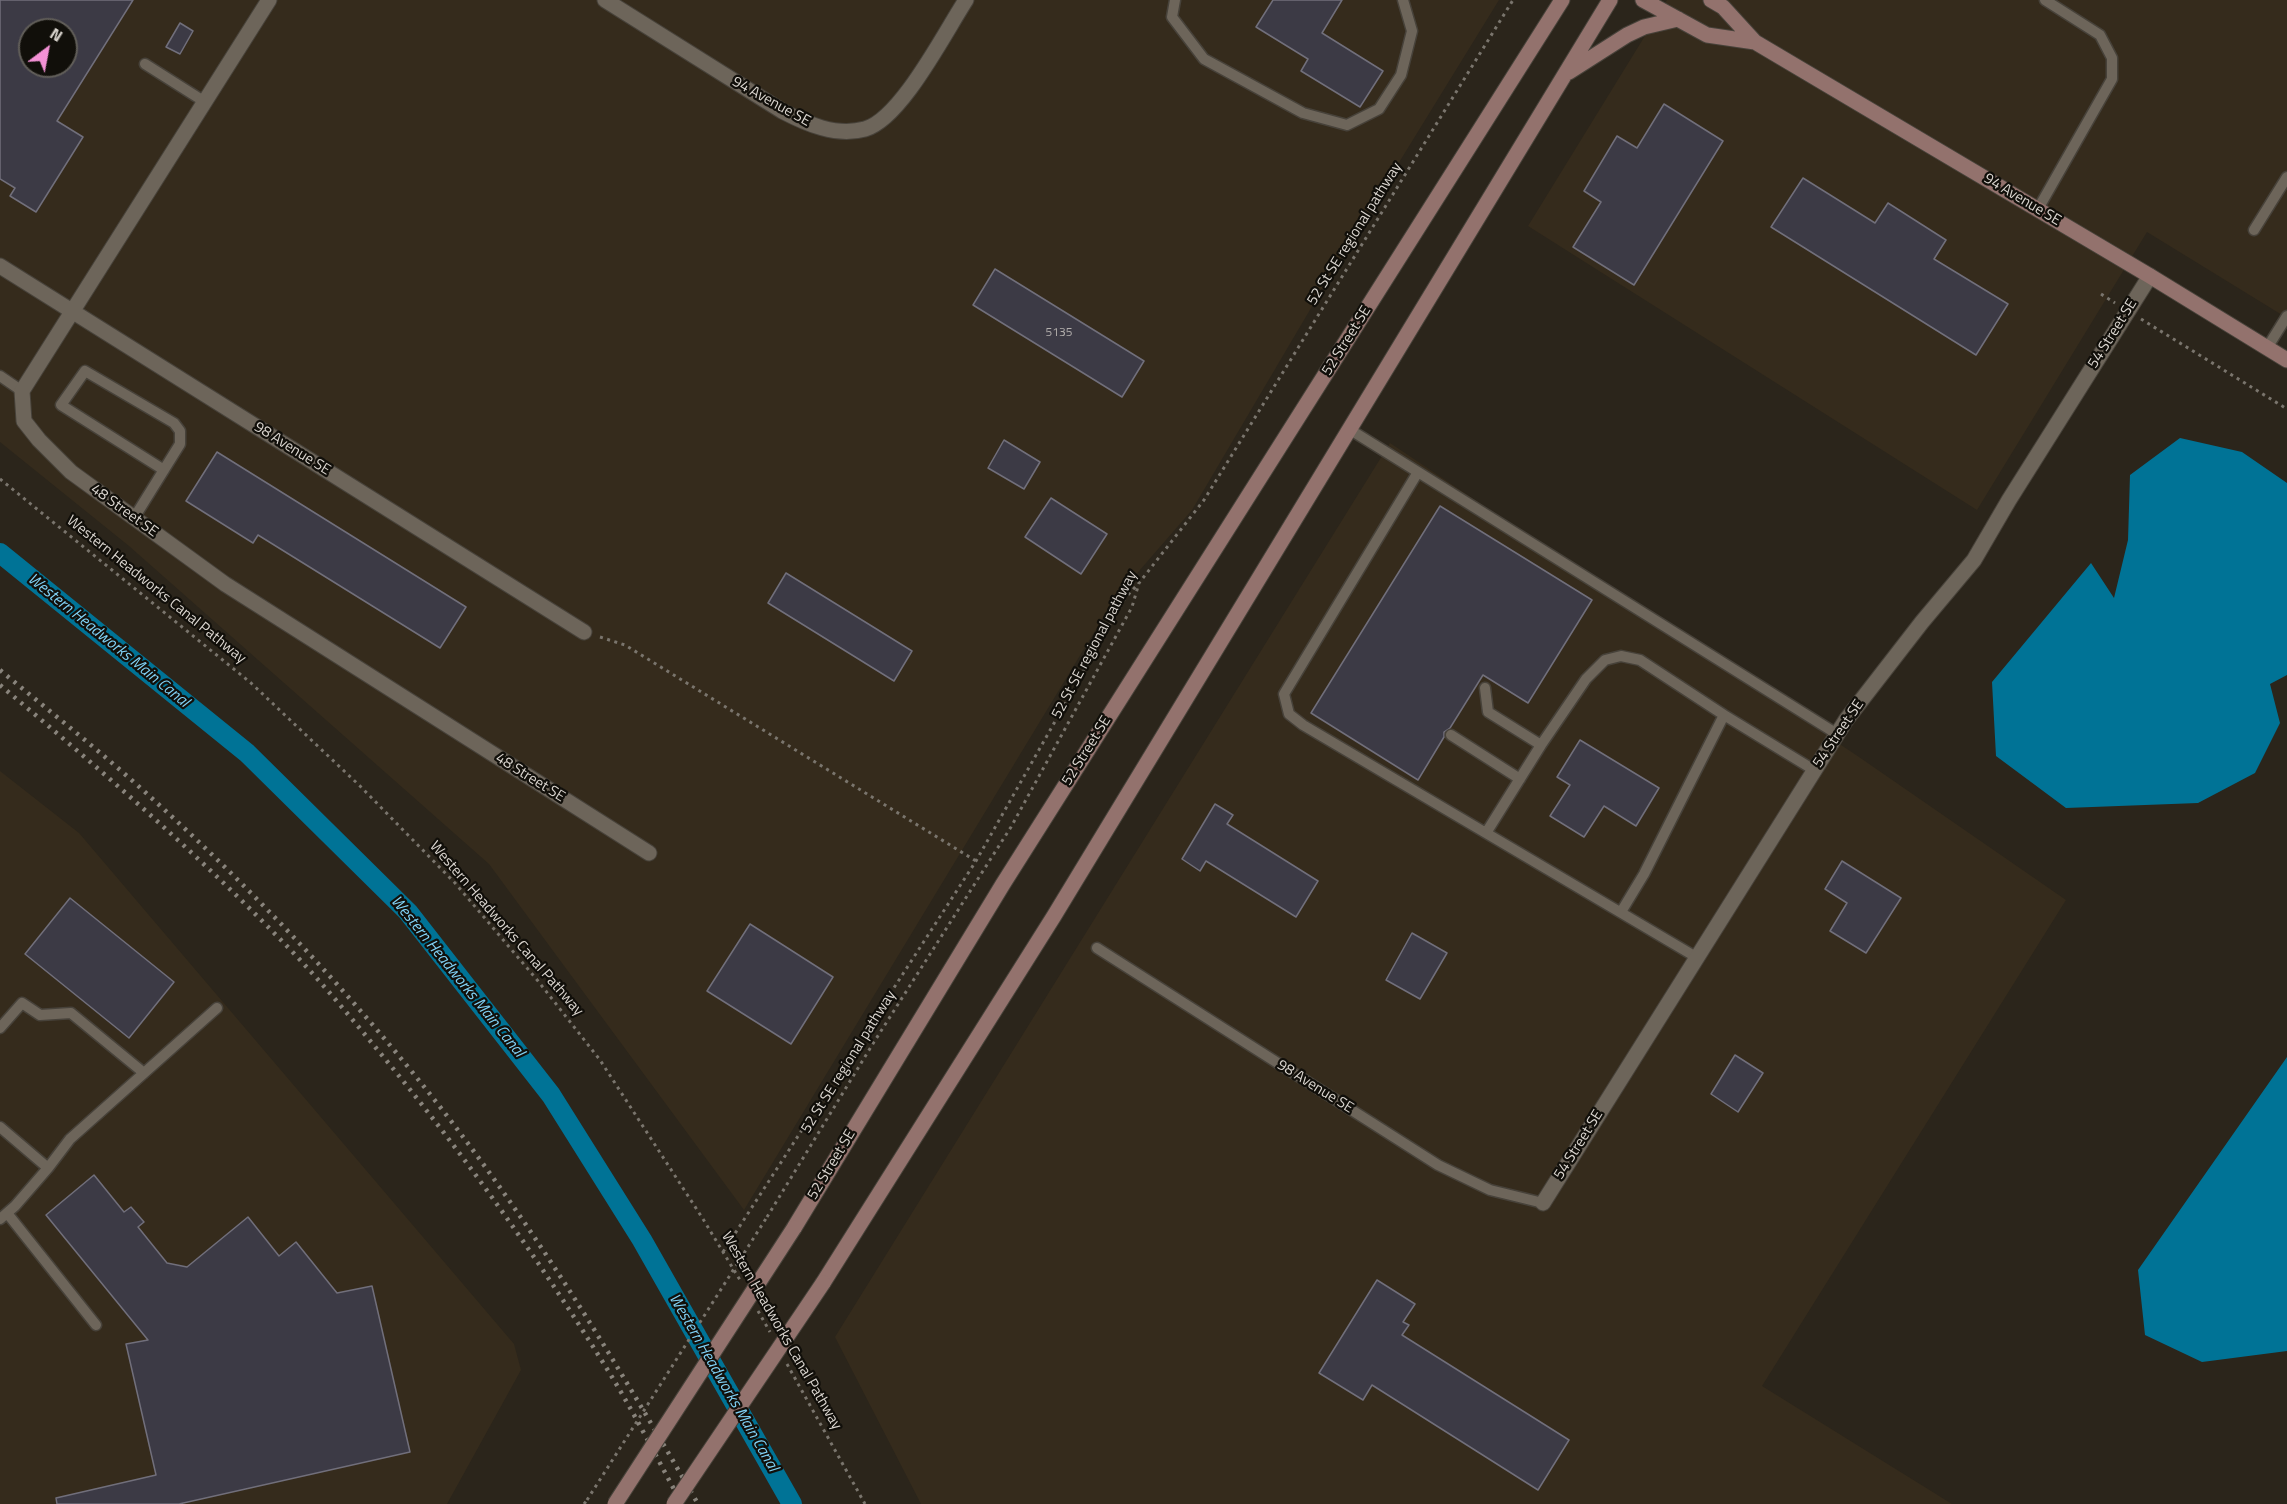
<!DOCTYPE html>
<style>
body{margin:0}
#map{position:relative;width:2287px;height:1504px;overflow:hidden;background:#2b251b;font-family:"Titillium Web",sans-serif}
canvas{display:block}
.north{position:absolute;left:18px;top:18px;width:60px;height:60px;box-sizing:border-box;background:#110f0a;border:2px solid #615e59;border-radius:50%;rotate:32deg;font-size:16px;font-weight:700;line-height:24px;text-align:center;color:#dad5cf}
.north::after{content:'';display:block;margin:auto;width:21px;height:27px;background:#f391d5;clip-path:polygon(50% 0,100% 100%,50% 72%,0 100%)}
</style>
<div id="map">
<canvas width="2287" height="1504"></canvas>
<div class="north">N</div>
</div>
<script>
const c = document.querySelector('canvas').getContext('2d');
c.lineJoin = 'round';
function fill(path, color) {
  c.fillStyle = color;
  c.fill(path, 'evenodd');
}
function trace(path, color, width, dash) {
  c.strokeStyle = color;
  c.lineWidth = width;
  c.lineCap = dash ? 'butt' : 'round';
  c.setLineDash(dash || []);
  c.stroke(path);
}
function label(font, color, halo, rows, align = 'center') {
  c.font = font + ' "Titillium Web",sans-serif';
  c.lineWidth = 4.5;
  c.setLineDash([]);
  c.textBaseline = 'middle';
  c.strokeStyle = halo;
  c.fillStyle = color;
  for (const [text, x, y, turn = 0] of rows) {
    c.save();
    c.translate(x, y);
    c.rotate((+turn || 0) * Math.PI / 180);
    c.textAlign = isNaN(turn) ? turn : align;
    if (halo) c.strokeText(text, 0, 0);
    c.fillText(text, 0, 0);
    c.restore();
  }
}
const built = new Path2D(`
 M 0,0 L 1499,0 L 1347,247 L 1192,510 L 1113,601 L 744,1210 L 489,864 L 129,546 L 0,442 ZM 30,30 L 66,30 L 66,66 L 30,66 Z
 M 1667,0 L 2287,0 L 2287,318 L 2147,232 L 1977,510 L 1528,226 Z
 M 1390,443 L 1859,757 L 2066,900 L 1762,1386 L 1952,1504 L 921,1504 L 835,1337 Z
 M 0,771 L 79,833 L 514,1344 L 521,1370 L 447,1504 L 0,1504 Z`);
const water = new Path2D(`
 M 2180,438 L 2242,452 L 2287,483 L 2287,675 L 2270,684 L 2280,723 L 2255,773 L 2198,803 L 2066,808 L 1996,756 L 1992,682 L 2091,563 L 2114,598 L 2128,540 L 2130,475 Z
 M 2287,1057 L 2287,1351 L 2202,1362 L 2145,1335 L 2138,1270 Z`);
const canal = new Path2D(`
 M 0,553 L 247,753 L 408,912 L 551,1095 L 642,1240 L 792,1504`);
const building = new Path2D(`
 M 0,0 L 133,0 L 57,121 L 83,137 L 36,212 L 10,196 L 15,188 L 0,179 ZM 30,30 L 66,30 L 66,66 L 30,66 Z
 M 1273,0 L 1342,0 L 1322,33 L 1383,71 L 1360,107 L 1301,71 L 1308,59 L 1256,27 Z
 M 180,23 L 193,31 L 180,54 L 166,47 Z
 M 1664,104 L 1723,141 L 1634,285 L 1573,247 L 1601,202 L 1584,191 L 1617,136 L 1637,148 Z
 M 1803,178 L 1875,223 L 1888,203 L 1946,240 L 1934,259 L 2008,304 L 1976,355 L 1771,227 Z
 M 995,269 L 1144,361 L 1122,397 L 973,305 Z
 M 1004,440 L 1040,462 L 1024,489 L 988,468 Z
 M 217,452 L 466,607 L 440,648 L 258,535 L 253,543 L 186,501 Z
 M 1051,498 L 1107,534 L 1081,574 L 1025,537 Z
 M 1440,506 L 1592,600 L 1528,703 L 1483,675 L 1450,728 L 1444,732 L 1444,737 L 1418,780 L 1311,713 Z
 M 786,573 L 912,651 L 894,681 L 768,603 Z
 M 1580,740 L 1659,788 L 1636,826 L 1604,806 L 1584,837 L 1550,816 L 1570,785 L 1557,777 Z
 M 1215,804 L 1233,815 L 1227,824 L 1318,881 L 1296,917 L 1206,861 L 1200,871 L 1182,859 Z
 M 1842,861 L 1901,898 L 1866,953 L 1830,931 L 1847,903 L 1825,889 Z
 M 70,898 L 174,982 L 129,1038 L 25,954 Z
 M 750,924 L 833,977 L 791,1044 L 707,991 Z
 M 1412,933 L 1447,953 L 1420,999 L 1386,980 Z
 M 1735,1055 L 1763,1073 L 1738,1112 L 1711,1094 Z
 M 94,1175 L 124,1212 L 131,1207 L 144,1222 L 138,1227 L 167,1263 L 187,1267 L 248,1217 L 279,1256 L 296,1242 L 337,1293 L 372,1286 L 410,1452 L 179,1504 L 57,1504 L 56,1498 L 156,1475 L 126,1344 L 148,1340 L 46,1215 Z
 M 1377,1280 L 1415,1304 L 1403,1322 L 1409,1325 L 1402,1335 L 1569,1440 L 1538,1490 L 1372,1385 L 1363,1400 L 1319,1373 Z`);
const path = new Path2D(`
 M 2101,294 L 2115,303
 M 2141,319 L 2287,409
 M 0,479 L 251,683 L 360,786 L 455,883 L 538,981 L 600,1060 L 703,1219 L 740,1280
 M 600,637 L 625,645 L 976,861
 M 767,1217 L 874,1042 L 1011,827 L 1132,607 L 1139,583 L 1204,500 L 1513,0
 M 723,1252 L 976,861 L 1125,598 L 1138,584
 M 758,1311 L 770,1332
 M 787,1364 L 865,1504
 M 584,1504 L 587,1500`);
const lane = new Path2D(`
 M 1175,0 L 1172,17 L 1204,59 L 1303,113 L 1347,125 L 1379,109 L 1401,75 L 1412,31 L 1403,0
 M 145,64 L 205,102
 M 2038,209 L 2112,79 L 2112,58 L 2100,35 L 2045,0
 M 2254,230 L 2287,177
 M 2267,348 L 2287,316
 M 0,376 L 22,391
 M 1349,429 L 1418,472 L 1284,694 L 1289,714 L 1303,725 L 1696,957
 M 1418,472 L 1837,734
 M 134,518 L 180,444 L 180,431 L 174,423 L 85,371 L 61,405 L 164,470
 M 1485,688 L 1488,712 L 1541,745
 M 1451,735 L 1520,779
 M 1486,833 L 1541,745 L 1586,679 L 1605,660 L 1621,656 L 1640,660 L 1724,715 L 1814,770
 M 1621,912 L 1644,874 L 1724,715
 M 1097,948 L 1438,1165 L 1490,1190 L 1543,1203
 M 0,1028 L 22,1003 L 40,1015 L 71,1013 L 144,1073
 M 0,1127 L 48,1168
 M 7,1213 L 96,1325
 M 0,1219 L 15,1206 L 48,1168 L 70,1139 L 217,1008`);
const street = new Path2D(`
 M 269,0 L 22,391 L 24,421 L 39,440 L 71,472 L 225,584 L 649,853
 M 605,0 L 782,111 C 807,124 836,137 865,129 C 901,119 945,32 966,0
 M 0,266 L 584,632
 M 1543,1203 L 1846,720 L 1922,622 L 1974,560 L 2009,500 L 2150,276`);
const secondary = new Path2D(`
 M 1643,0 L 1707,35 L 1755,42
 M 1711,0 L 1723,7 L 1755,42 L 2150,276 L 2287,360
 M 1569,72 L 1627,35 L 1644,27 L 1678,19
 M 794,1228 L 1003,884 L 1562,0
 M 823,1283 L 1054,916 L 1610,0`);
const rail = new Path2D(`
 M 0,670 C 42,705 85,739 127,776 C 239,875 344,985 437,1103 C 536,1229 618,1365 698,1504
 M 0,685 C 95,765 189,846 276,935 C 311,970 344,1009 376,1048 C 462,1151 541,1262 612,1377 C 637,1418 659,1462 682,1504`);
const pathBridge = new Path2D(`
 M 587,1500 L 767,1217`);
const secondaryBridge = new Path2D(`
 M 615,1504 L 794,1228
 M 674,1504 L 823,1283`);
const numberNames = [
 ["5135",1059,333]
];
const streetNames = [
 ["94 Avenue SE",771,102,29],
 ["94 Avenue SE",2022,200,31],
 ["52 St SE regional pathway",1355,234,-58],
 ["54 Street SE",2113,334,-58],
 ["52 Street SE",1347,341,-58],
 ["98 Avenue SE",292,449,32],
 ["48 Street SE",124,511,36],
 ["Western Headworks Canal Pathway",156,590,39],
 ["52 St SE regional pathway",1095,645,-62],
 ["54 Street SE",1839,734,-56],
 ["52 Street SE",1087,751,-58],
 ["48 Street SE",530,778,32],
 ["Western Headworks Canal Pathway",506,929,49],
 ["52 St SE regional pathway",849,1062,-58],
 ["98 Avenue SE",1315,1087,32],
 ["54 Street SE",1579,1145,-58],
 ["52 Street SE",832,1165,-59],
 ["Western Headworks Canal Pathway",781,1331,60]
];
const waterNames = [
 ["Western Headworks Main Canal",108,641,39],
 ["Western Headworks Main Canal",457,977,51],
 ["Western Headworks Main Canal",723,1383,60]
];
fill(built, '#352b1c');
fill(water, '#007396');
trace(canal, '#007396', 20);
fill(building, '#3c3a45');
trace(building, '#716f7b', 1.5);
trace(lane, '#47423a', 13);
trace(street, '#47423a', 17);
trace(secondary, '#47423a', 17);
trace(path, '#7a756d', 3, [3, 4.5]);
trace(lane, '#6d655a', 10);
trace(street, '#6d655a', 15);
trace(secondary, '#93726d', 15);
trace(rail, '#89847c', 4.5, [3, 6]);
trace(secondaryBridge, '#47423a', 17, []);
trace(pathBridge, '#7a756d', 3, [3, 4.5]);
trace(secondaryBridge, '#93726d', 15);
label('12px', '#b2aeac', null, numberNames);
label('15px', '#dad5cf', '#110f0a', streetNames);
label('italic 16px', '#81d2f6', '#110f0a', waterNames);
</script>
